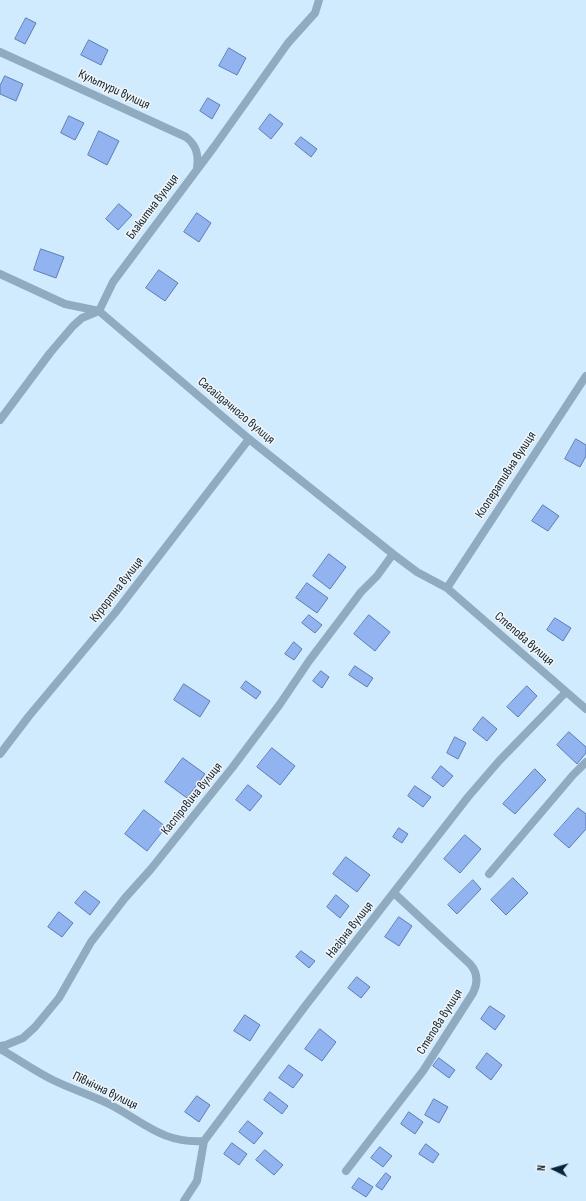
<!DOCTYPE html>
<meta charset="utf-8">
<style>
body{margin:0}
#map{position:relative;width:586px;height:1201px;overflow:hidden;background:#d1ebfe;font-family:"Sofia Sans Condensed",sans-serif}
canvas{display:block}
.north{position:absolute;left:534px;top:1149px;width:40px;height:40px;-webkit-text-stroke:3px #f4f4f4;paint-order:stroke;rotate:275deg;font-size:11px;font-weight:700;line-height:16px;text-align:center;color:#082436}
.north::after{content:'';display:block;margin:auto;width:14px;height:18px;background:#082436;clip-path:polygon(50% 0,100% 100%,50% 72%,0 100%)}
</style>
<div id="map">
<canvas width="586" height="1201"></canvas>
<div class="north">N</div>
</div>
<script>
const c = document.querySelector('canvas').getContext('2d');
c.lineJoin = 'round';
function fill(path, color) {
  c.fillStyle = color;
  c.fill(path, 'evenodd');
}
function trace(path, color, width, dash) {
  c.strokeStyle = color;
  c.lineWidth = width;
  c.lineCap = dash ? 'butt' : 'round';
  c.setLineDash(dash || []);
  c.stroke(path);
}
function label(font, color, halo, rows, align = 'center') {
  c.font = font + ' "Sofia Sans Condensed",sans-serif';
  c.lineWidth = 3;
  c.setLineDash([]);
  c.textBaseline = 'middle';
  c.strokeStyle = halo;
  c.fillStyle = color;
  for (const [text, x, y, turn = 0] of rows) {
    c.save();
    c.translate(x, y);
    c.rotate((+turn || 0) * Math.PI / 180);
    c.textAlign = isNaN(turn) ? turn : align;
    if (halo) c.strokeText(text, 0, 0);
    c.fillText(text, 0, 0);
    c.restore();
  }
}
const building = new Path2D(`
 M 26,18 L 36,23 L 25,44 L 15,39 Z
 M 89,40 L 108,50 L 101,65 L 81,55 Z
 M 229,48 L 246,58 L 237,75 L 219,66 Z
 M 5,76 L 23,84 L 16,101 L 0,94 L 0,86 Z
 M 208,98 L 220,105 L 212,119 L 200,111 Z
 M 270,114 L 283,124 L 271,139 L 259,129 Z
 M 69,116 L 84,123 L 75,140 L 61,133 Z
 M 99,131 L 119,141 L 107,165 L 88,155 Z
 M 301,137 L 317,149 L 311,157 L 295,144 Z
 M 119,204 L 132,215 L 118,230 L 106,219 Z
 M 197,213 L 211,223 L 199,242 L 184,232 Z
 M 41,249 L 64,257 L 56,278 L 34,270 Z
 M 159,270 L 178,283 L 165,301 L 146,288 Z
 M 576,439 L 586,445 L 586,456 L 580,467 L 565,459 Z
 M 543,505 L 559,516 L 548,531 L 532,521 Z
 M 329,554 L 346,567 L 330,589 L 313,576 Z
 M 307,583 L 328,598 L 317,613 L 296,598 Z
 M 309,615 L 322,625 L 315,633 L 302,623 Z
 M 369,615 L 390,632 L 375,651 L 354,634 Z
 M 555,618 L 571,628 L 563,641 L 547,630 Z
 M 294,642 L 302,649 L 294,660 L 285,654 Z
 M 355,666 L 373,678 L 367,687 L 349,675 Z
 M 321,671 L 329,677 L 322,688 L 313,681 Z
 M 246,681 L 261,692 L 256,699 L 241,688 Z
 M 184,684 L 210,701 L 200,717 L 174,700 Z
 M 527,686 L 537,696 L 518,717 L 507,707 Z
 M 483,717 L 497,729 L 487,741 L 473,730 Z
 M 569,732 L 586,747 L 586,753 L 577,764 L 557,745 Z
 M 455,737 L 466,743 L 458,759 L 447,753 Z
 M 272,748 L 295,766 L 280,785 L 257,767 Z
 M 183,758 L 205,774 L 187,798 L 165,782 Z
 M 441,766 L 453,776 L 443,787 L 432,778 Z
 M 535,769 L 546,780 L 515,814 L 503,804 Z
 M 248,785 L 262,796 L 250,811 L 236,800 Z
 M 415,786 L 431,797 L 423,807 L 408,796 Z
 M 578,808 L 586,814 L 586,829 L 569,848 L 554,835 Z
 M 144,810 L 166,827 L 147,851 L 125,834 Z
 M 399,828 L 408,834 L 402,843 L 393,837 Z
 M 465,835 L 481,849 L 460,873 L 444,859 Z
 M 346,857 L 370,875 L 357,892 L 333,874 Z
 M 513,878 L 528,893 L 506,915 L 491,900 Z
 M 473,880 L 481,889 L 457,914 L 448,905 Z
 M 85,891 L 100,902 L 90,915 L 75,903 Z
 M 336,895 L 349,906 L 340,918 L 327,907 Z
 M 59,912 L 73,923 L 62,937 L 48,927 Z
 M 399,917 L 412,926 L 399,946 L 385,937 Z
 M 301,951 L 315,961 L 309,968 L 296,957 Z
 M 357,977 L 370,987 L 361,998 L 348,988 Z
 M 490,1006 L 505,1016 L 495,1030 L 481,1019 Z
 M 245,1015 L 260,1025 L 250,1041 L 234,1031 Z
 M 320,1029 L 336,1042 L 322,1061 L 305,1049 Z
 M 487,1053 L 502,1065 L 491,1080 L 476,1068 Z
 M 439,1058 L 455,1070 L 449,1078 L 433,1066 Z
 M 289,1065 L 303,1075 L 293,1088 L 279,1078 Z
 M 270,1092 L 288,1106 L 282,1114 L 264,1100 Z
 M 197,1096 L 210,1105 L 199,1122 L 185,1112 Z
 M 434,1099 L 448,1107 L 439,1123 L 425,1115 Z
 M 409,1112 L 423,1122 L 415,1134 L 401,1124 Z
 M 248,1121 L 263,1133 L 254,1144 L 239,1132 Z
 M 232,1143 L 247,1154 L 239,1165 L 224,1154 Z
 M 426,1144 L 439,1154 L 433,1163 L 419,1154 Z
 M 380,1147 L 392,1156 L 383,1167 L 371,1158 Z
 M 265,1150 L 283,1165 L 274,1175 L 256,1160 Z
 M 386,1173 L 391,1177 L 382,1190 L 376,1186 Z
 M 359,1178 L 373,1187 L 366,1197 L 352,1188 Z`);
const minor = new Path2D(`
 M 0,52 L 186,137 C 196,145 199,154 197,168
 M 0,274 L 65,304 L 99,311 L 249,439 L 393,554 L 417,572 L 447,588 L 586,709
 M 0,420 L 50,353 L 73,326 L 82,318 L 99,311 L 113,282 L 214,147 L 288,43 L 315,13 L 319,0
 M 447,588 L 586,376
 M 0,754 L 29,716 L 115,613 L 249,439
 M 489,874 L 573,775 L 586,762
 M 0,1046 L 6,1045 L 23,1038 L 35,1027 L 59,998 L 91,942 L 125,898 L 151,869 L 232,768 L 280,704 L 309,661 L 346,612 L 361,592 L 377,576 L 393,554
 M 0,1049 C 18,1059 35,1071 53,1080 C 71,1089 91,1095 109,1104 C 144,1122 163,1144 204,1141
 M 346,1171 L 423,1071 L 473,993 C 478,983 478,973 470,964 L 394,893
 M 184,1201 L 197,1181 L 204,1141 L 306,1005 L 468,797 L 499,761 L 566,692`);
const streetNames = [
 ["Культури вулиця",114,90,25],
 ["Блакитна вулиця",153,207,-53],
 ["Сагайдачного вулиця",236,411,40],
 ["Кооперативна вулиця",506,475,-57],
 ["Курортна вулиця",117,590,-52],
 ["Степова вулиця",524,639,41],
 ["Каспіровича вулиця",192,799,-51],
 ["Нагірна вулиця",350,930,-52],
 ["Степова вулиця",440,1022,-58],
 ["Північна вулиця",105,1091,26]
];
fill(building, '#91b4f0');
trace(building, '#5c7cb4', 1);
trace(minor, '#90abc0', 8);
label('13px', '#082436', '#f4f4f4', streetNames);
</script>
